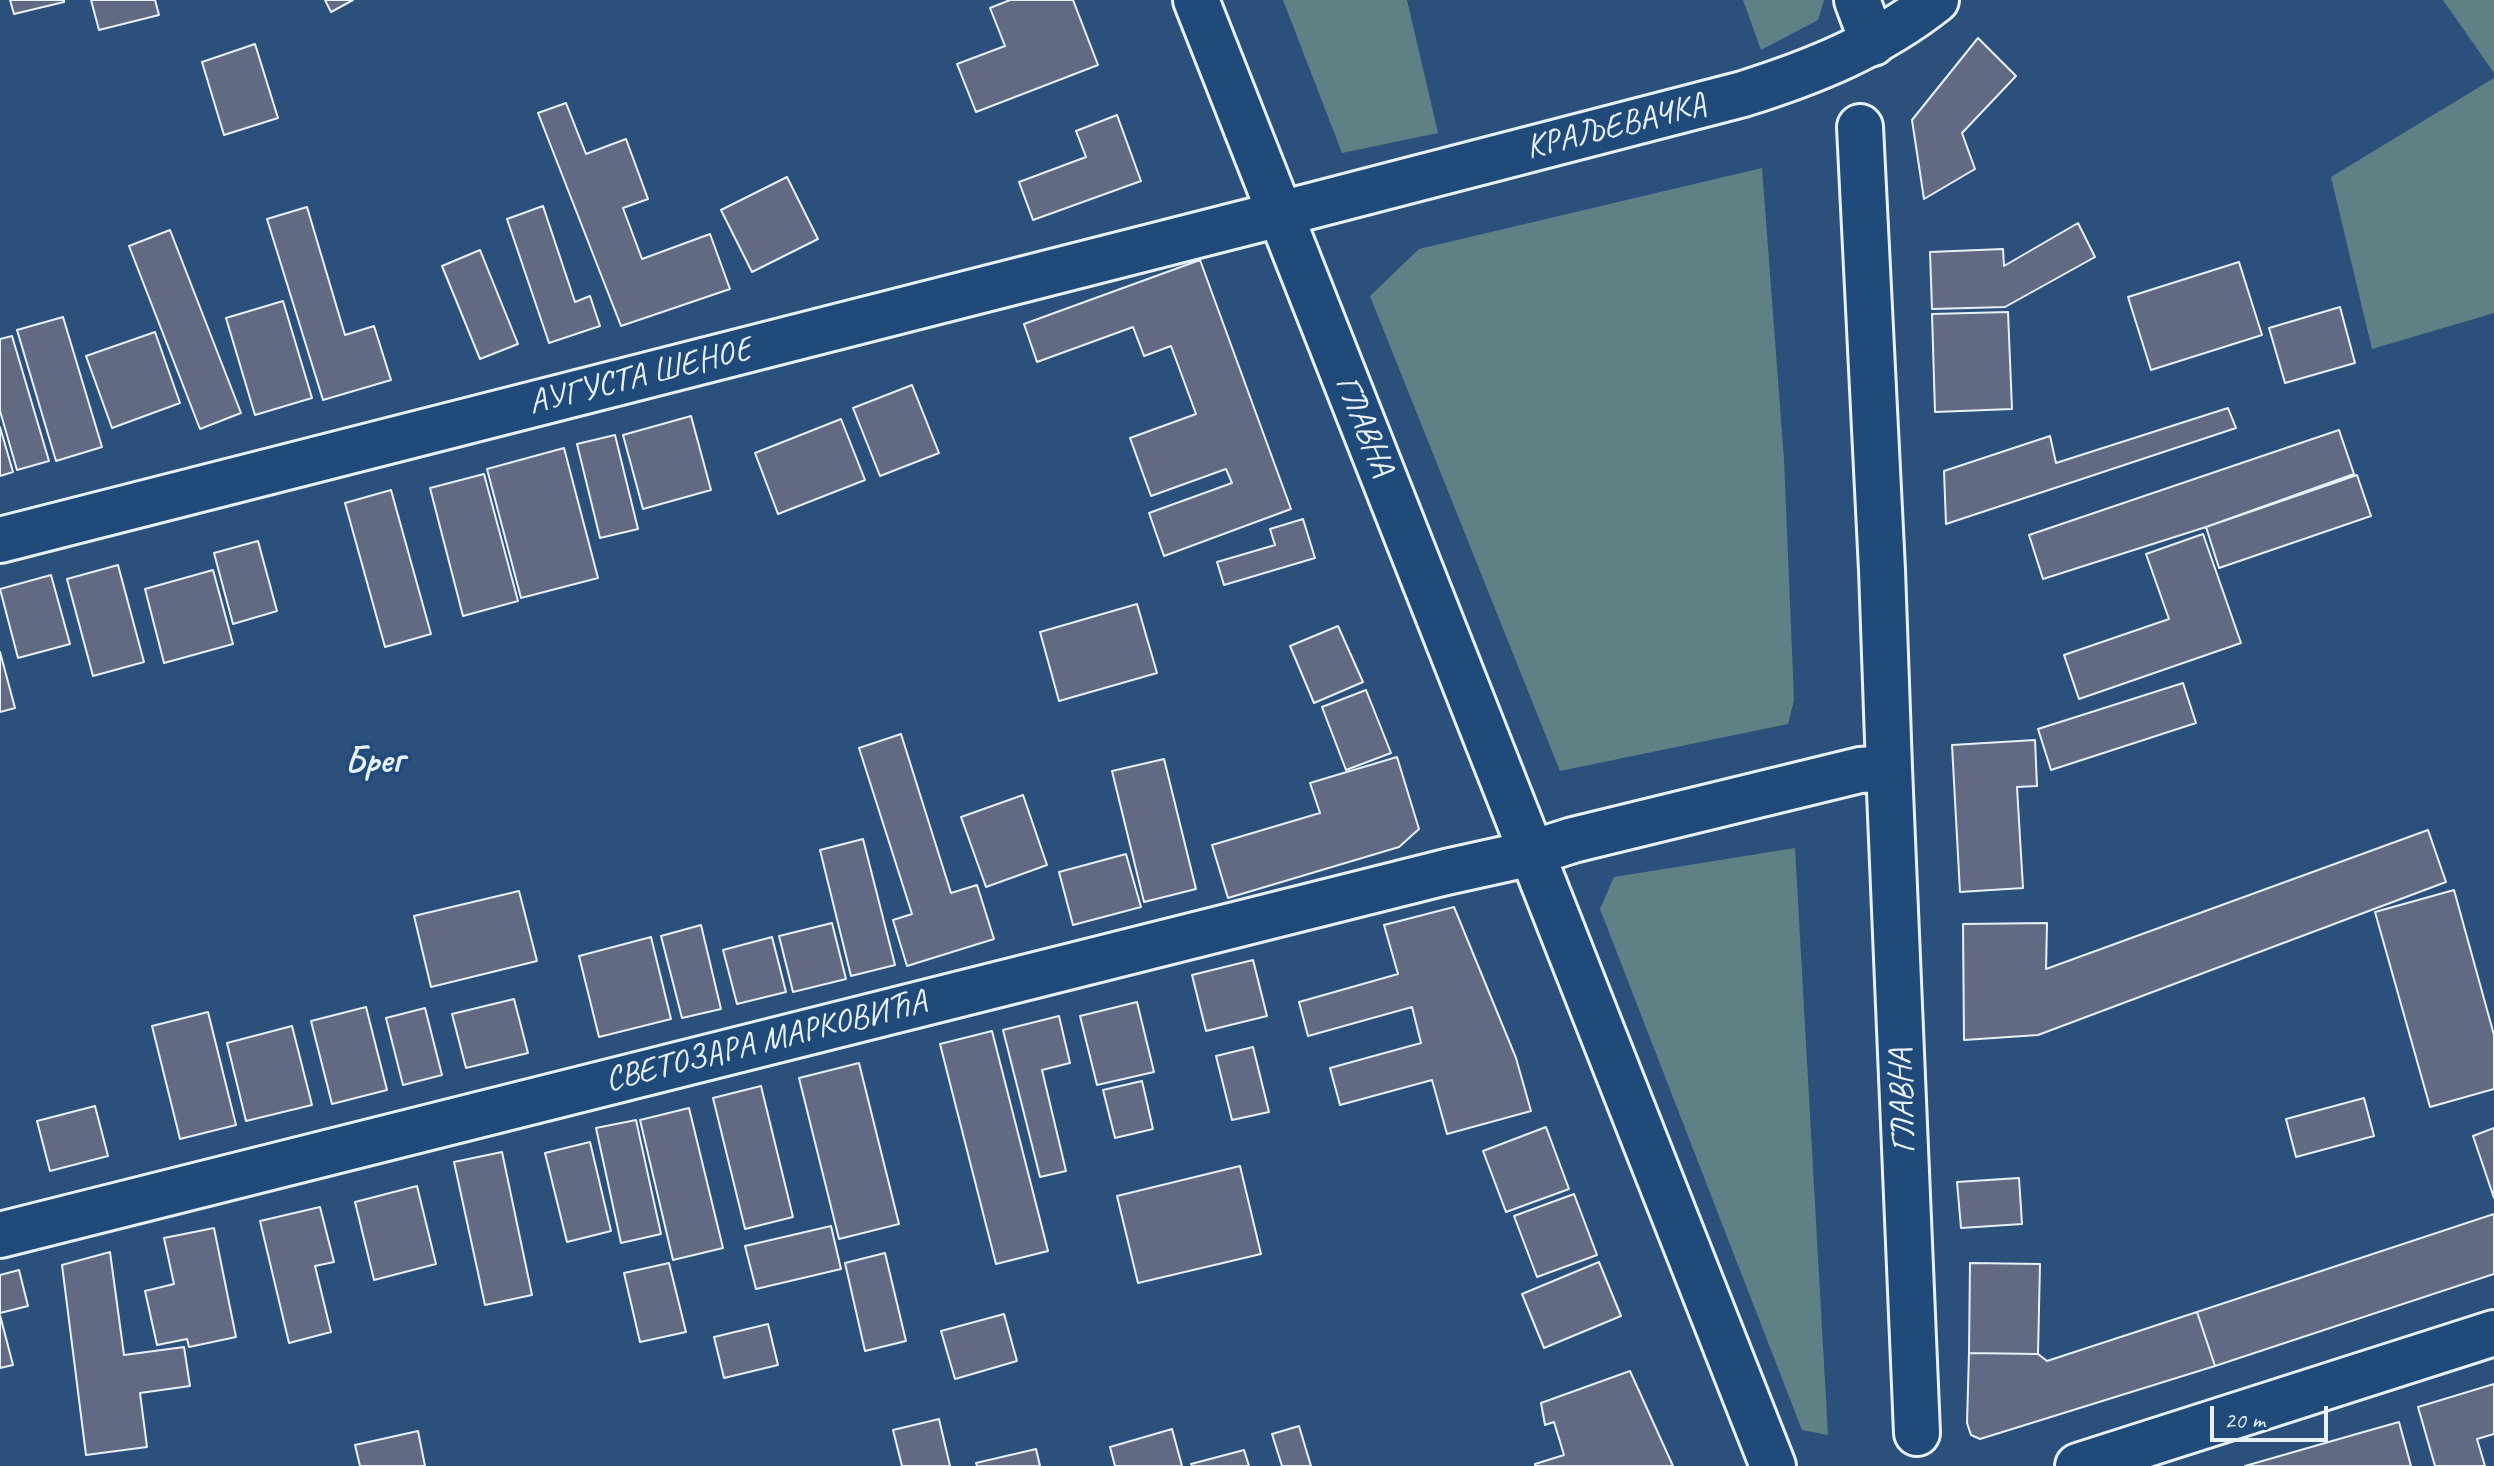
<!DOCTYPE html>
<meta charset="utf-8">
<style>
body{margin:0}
#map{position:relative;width:2494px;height:1466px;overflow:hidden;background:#2c507c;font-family:Caveat,sans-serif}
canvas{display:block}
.scale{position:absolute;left:2210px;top:1406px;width:118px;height:36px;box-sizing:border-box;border:4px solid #e8f1f8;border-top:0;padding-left:10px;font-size:24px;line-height:28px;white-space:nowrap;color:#e8f1f8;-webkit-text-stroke:6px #1f4a7a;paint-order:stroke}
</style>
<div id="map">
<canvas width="2494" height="1466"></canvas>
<div class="scale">20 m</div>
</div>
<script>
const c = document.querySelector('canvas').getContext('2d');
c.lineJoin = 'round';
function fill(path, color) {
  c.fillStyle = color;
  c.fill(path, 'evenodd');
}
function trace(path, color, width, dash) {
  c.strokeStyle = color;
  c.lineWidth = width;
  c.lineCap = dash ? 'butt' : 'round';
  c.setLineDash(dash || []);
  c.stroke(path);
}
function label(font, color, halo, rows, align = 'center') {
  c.font = font + ' Caveat,sans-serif';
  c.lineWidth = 7;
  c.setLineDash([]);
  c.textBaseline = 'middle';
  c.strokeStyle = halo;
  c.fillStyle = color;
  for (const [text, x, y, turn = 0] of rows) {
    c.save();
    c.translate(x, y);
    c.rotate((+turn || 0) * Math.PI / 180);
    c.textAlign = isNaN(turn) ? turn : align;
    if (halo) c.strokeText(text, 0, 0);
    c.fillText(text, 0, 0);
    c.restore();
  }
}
const green = new Path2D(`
 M 1283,0 L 1407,0 L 1438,133 L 1342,153 Z
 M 1743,0 L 1824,0 L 1818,20 L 1761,50 Z
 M 2443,0 L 2494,0 L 2494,73 Z
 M 2494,78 L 2494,313 L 2372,349 L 2331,177 Z
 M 1762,168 L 1784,460 L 1794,700 L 1788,724 L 1560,771 L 1370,296 L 1419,249 Z
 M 1795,848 L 1828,1435 L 1802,1430 L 1600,909 L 1614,877 Z`);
const building = new Path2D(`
 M 10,0 L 64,0 L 64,2 L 14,14 Z
 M 91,0 L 155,0 L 159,15 L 99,30 Z
 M 325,0 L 353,0 L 331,12 Z
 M 1010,0 L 1073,0 L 1098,65 L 976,112 L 957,64 L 1005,46 L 990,8 Z
 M 1978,38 L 2016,76 L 1962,133 L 1975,169 L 1924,199 L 1912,120 Z
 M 255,44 L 278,118 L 224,135 L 202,62 Z
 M 566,103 L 586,154 L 626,139 L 648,199 L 623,208 L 642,259 L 710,234 L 730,289 L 621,326 L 538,113 Z
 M 1117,115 L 1141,181 L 1033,220 L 1019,182 L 1086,157 L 1076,131 Z
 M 787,177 L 818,239 L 752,272 L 721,210 Z
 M 543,206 L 575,302 L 590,296 L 600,326 L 549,343 L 507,219 Z
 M 307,207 L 345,335 L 374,326 L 391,380 L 323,400 L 267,219 Z
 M 2078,223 L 2095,257 L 2005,307 L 1932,309 L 1930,252 L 2003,249 L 2004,266 Z
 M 170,230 L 241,413 L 200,429 L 129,246 Z
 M 480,250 L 518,344 L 480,359 L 442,266 Z
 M 1200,260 L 1291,509 L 1164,556 L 1149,513 L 1232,483 L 1226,469 L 1151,496 L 1130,438 L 1196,414 L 1171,346 L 1144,356 L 1133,327 L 1037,362 L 1024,324 Z
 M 2239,262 L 2262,335 L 2151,370 L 2128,297 Z
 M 283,301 L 312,398 L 255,415 L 226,318 Z
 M 2340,307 L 2355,363 L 2285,383 L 2269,328 Z
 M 2008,312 L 2012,409 L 1935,412 L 1932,314 Z
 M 63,317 L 102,447 L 56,461 L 17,330 Z
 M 155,332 L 180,403 L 112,428 L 86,356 Z
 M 12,336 L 49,461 L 17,470 L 0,411 L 0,339 Z
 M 912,385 L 939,453 L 880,476 L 853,408 Z
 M 2228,408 L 2236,428 L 1946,524 L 1944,471 L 2050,436 L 2056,463 Z
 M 691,416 L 711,490 L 643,509 L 623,435 Z
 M 841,419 L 865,480 L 778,514 L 755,453 Z
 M 0,427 L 13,472 L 0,476 Z
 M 2339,430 L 2354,474 L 2206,527 L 2043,579 L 2029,535 Z
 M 615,435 L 638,529 L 600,538 L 577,444 Z
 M 564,448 L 598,578 L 521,598 L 487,469 Z
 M 484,474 L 518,601 L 463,616 L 430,488 Z
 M 2357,475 L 2371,516 L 2219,568 L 2206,527 Z
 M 391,490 L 431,634 L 385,647 L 345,503 Z
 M 1303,519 L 1315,558 L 1224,585 L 1217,562 L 1275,545 L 1270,529 Z
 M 2203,534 L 2241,643 L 2079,699 L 2064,655 L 2169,619 L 2146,554 Z
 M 258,541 L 277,611 L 233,624 L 214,553 Z
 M 118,565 L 144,662 L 93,676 L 67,579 Z
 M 213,570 L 233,644 L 164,663 L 145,589 Z
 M 51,575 L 70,644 L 18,658 L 0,589 Z
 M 1137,604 L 1157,673 L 1059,701 L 1040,632 Z
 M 1338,626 L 1363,682 L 1314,703 L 1290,646 Z
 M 0,652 L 15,708 L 0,712 Z
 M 2183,683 L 2196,723 L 2051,770 L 2038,729 Z
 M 1366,690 L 1391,753 L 1346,770 L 1322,707 Z
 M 901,734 L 951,893 L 977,885 L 994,939 L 907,966 L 893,920 L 912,914 L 859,748 Z
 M 2035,740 L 2037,786 L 2017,787 L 2023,888 L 1960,892 L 1952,745 Z
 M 1397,757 L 1419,829 L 1399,847 L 1228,898 L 1212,845 L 1320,813 L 1310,783 Z
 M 1164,759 L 1196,889 L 1144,902 L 1112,771 Z
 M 1023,795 L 1047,865 L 986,887 L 961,817 Z
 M 2428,830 L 2446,882 L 2038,1035 L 1964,1040 L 1963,924 L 2047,923 L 2046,969 Z
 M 863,839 L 895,965 L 851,976 L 820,850 Z
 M 1126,854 L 1141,907 L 1073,925 L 1059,872 Z
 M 2454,890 L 2494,1035 L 2494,1089 L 2430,1107 L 2375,912 Z
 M 519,891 L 537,961 L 431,987 L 414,916 Z
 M 1454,907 L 1516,1058 L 1531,1111 L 1447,1134 L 1432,1080 L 1340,1105 L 1330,1068 L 1421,1043 L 1412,1007 L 1308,1036 L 1299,1002 L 1398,974 L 1384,925 Z
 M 832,923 L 846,979 L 793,992 L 779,936 Z
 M 701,925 L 721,1009 L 682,1018 L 661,936 Z
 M 651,937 L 671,1019 L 599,1037 L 579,956 Z
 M 772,937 L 786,992 L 737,1004 L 723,950 Z
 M 1253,960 L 1267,1016 L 1206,1031 L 1192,975 Z
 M 514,999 L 528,1053 L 466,1068 L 452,1014 Z
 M 1137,1002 L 1154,1072 L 1097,1085 L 1080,1016 Z
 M 366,1007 L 387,1090 L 332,1104 L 311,1021 Z
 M 425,1008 L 442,1075 L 403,1085 L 386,1018 Z
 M 208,1012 L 236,1125 L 180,1139 L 152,1026 Z
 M 1059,1016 L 1070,1063 L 1042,1070 L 1066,1171 L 1040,1177 L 1003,1030 Z
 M 292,1026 L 312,1105 L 246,1121 L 227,1043 Z
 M 992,1031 L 1048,1251 L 996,1264 L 940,1044 Z
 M 1253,1047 L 1269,1112 L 1232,1120 L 1216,1056 Z
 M 859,1063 L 899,1224 L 839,1239 L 799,1078 Z
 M 1142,1081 L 1153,1129 L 1115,1138 L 1103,1090 Z
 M 761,1086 L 793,1217 L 745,1229 L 713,1098 Z
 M 2364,1098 L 2374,1136 L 2296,1157 L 2286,1119 Z
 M 95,1106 L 108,1156 L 50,1171 L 37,1121 Z
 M 689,1108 L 723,1248 L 673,1260 L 640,1120 Z
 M 636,1120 L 661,1234 L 621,1243 L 596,1128 Z
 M 1546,1127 L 1569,1189 L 1506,1212 L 1483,1151 Z
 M 2494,1128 L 2494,1198 L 2473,1136 Z
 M 590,1142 L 611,1231 L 567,1242 L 545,1153 Z
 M 502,1152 L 532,1295 L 485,1305 L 454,1162 Z
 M 1240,1166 L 1261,1254 L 1138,1283 L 1117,1196 Z
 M 2019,1178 L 2022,1224 L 1961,1228 L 1957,1182 Z
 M 417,1186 L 436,1264 L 374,1280 L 355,1202 Z
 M 1574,1194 L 1597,1255 L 1537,1277 L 1514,1216 Z
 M 320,1207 L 334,1262 L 315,1266 L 331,1332 L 289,1343 L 260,1221 Z
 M 2494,1214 L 2494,1274 L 2215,1366 L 2197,1312 Z
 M 831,1226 L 841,1269 L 756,1289 L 745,1246 Z
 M 214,1228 L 236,1337 L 189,1347 L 187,1339 L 157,1345 L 145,1291 L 174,1284 L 164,1238 Z
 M 110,1252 L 124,1355 L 184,1347 L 190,1386 L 140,1393 L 147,1447 L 86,1455 L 62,1265 Z
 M 885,1253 L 906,1341 L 865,1351 L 845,1263 Z
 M 1599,1262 L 1621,1316 L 1544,1348 L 1522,1294 Z
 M 669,1263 L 686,1332 L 640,1342 L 624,1273 Z
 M 1970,1263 L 2040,1264 L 2038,1354 L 1969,1353 Z
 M 19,1270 L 28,1306 L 0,1313 L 0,1275 Z
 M 2197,1312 L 2215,1366 L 1980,1439 L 1971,1435 L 1967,1423 L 1969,1353 L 2038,1354 L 2047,1361 Z
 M 1004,1314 L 1017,1361 L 955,1379 L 941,1331 Z
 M 0,1315 L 13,1365 L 0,1368 Z
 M 768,1324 L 778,1365 L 724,1378 L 714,1337 Z
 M 1630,1371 L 1673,1466 L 1535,1466 L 1535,1464 L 1564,1455 L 1554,1422 L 1545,1425 L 1541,1403 Z
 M 2494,1384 L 2494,1434 L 2477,1439 L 2485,1466 L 2435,1466 L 2418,1407 Z
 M 939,1419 L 950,1466 L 902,1466 L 893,1430 Z
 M 2399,1422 L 2411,1466 L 2245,1466 L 2360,1433 Z
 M 1299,1426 L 1311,1466 L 1282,1466 L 1272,1434 Z
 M 1172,1429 L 1182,1466 L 1115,1466 L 1110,1447 Z
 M 418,1431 L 425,1466 L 360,1466 L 355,1445 Z
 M 1036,1449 L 1040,1466 L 977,1466 L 976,1463 Z
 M 1244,1450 L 1249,1466 L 1192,1466 L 1191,1464 Z`);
const minor = new Path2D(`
 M 1857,0 L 1873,43
 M 1860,127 L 1882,570 L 1889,768
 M 0,540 L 1280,214
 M 0,1235 L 1446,872 L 1532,853 L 1573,840 L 1860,770 L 1889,768 L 1917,1433
 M 2078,1466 L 2494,1333`);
const major = new Path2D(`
 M 1196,0 L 1773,1466
 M 1280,214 L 1743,94 C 1813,72 1878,46 1936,0`);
const streetNames = [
 ["КРАЉЕВАЧКА",1616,127,-14],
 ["АУГУСТА ШЕНОЕ",640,377,-14],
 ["ГЛАВНА",1364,426,68],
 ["СВЕТОЗАРА МАРКОВИЋА",766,1042,-14],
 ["ГЛАВНА",1903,1101,-92]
];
const quarterNames = [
 ["Брег",374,762]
];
fill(green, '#5f8186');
fill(building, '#616a82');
trace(building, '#e8f1f8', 2);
trace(minor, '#e8f1f8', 50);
trace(major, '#e8f1f8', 50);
trace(minor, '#1f4a7a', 44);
trace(major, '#1f4a7a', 44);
label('34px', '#e8f1f8', '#1f4a7a', streetNames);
label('bold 38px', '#e8f1f8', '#1f4a7a', quarterNames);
</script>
